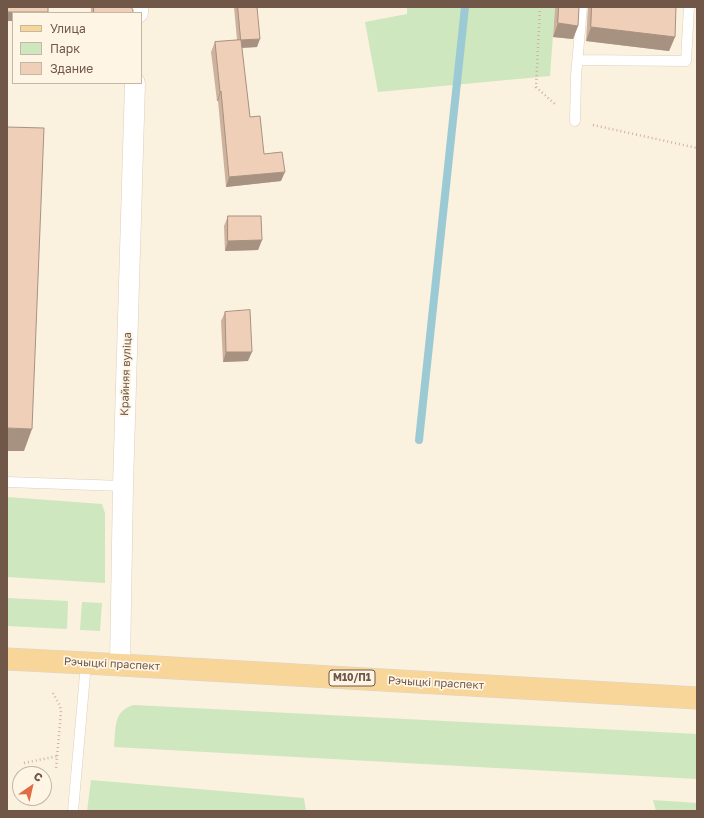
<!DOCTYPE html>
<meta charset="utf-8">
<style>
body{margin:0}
#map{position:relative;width:704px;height:818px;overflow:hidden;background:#fbf1df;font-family:"Golos Text",sans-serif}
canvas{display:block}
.frame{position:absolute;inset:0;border:8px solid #705748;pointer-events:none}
.legend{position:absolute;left:12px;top:12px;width:130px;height:72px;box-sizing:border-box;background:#fef5e5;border:1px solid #c5b6a6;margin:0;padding:5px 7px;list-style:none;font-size:12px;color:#705748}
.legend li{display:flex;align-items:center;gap:8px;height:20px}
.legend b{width:20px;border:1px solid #c5b6a6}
.north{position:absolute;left:12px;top:766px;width:40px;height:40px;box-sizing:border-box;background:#fef5e5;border:1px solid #c5b6a6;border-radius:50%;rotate:34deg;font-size:11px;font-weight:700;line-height:16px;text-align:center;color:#705748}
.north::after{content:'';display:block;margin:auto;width:14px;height:18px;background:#e16d48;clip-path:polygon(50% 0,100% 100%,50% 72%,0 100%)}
</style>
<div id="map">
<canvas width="704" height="818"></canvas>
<div class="frame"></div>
<ul class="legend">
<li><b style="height:5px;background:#f8d699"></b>Улица</li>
<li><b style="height:11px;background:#cee7bf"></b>Парк</li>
<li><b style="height:11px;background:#efcfb8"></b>Здание</li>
</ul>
<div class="north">С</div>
</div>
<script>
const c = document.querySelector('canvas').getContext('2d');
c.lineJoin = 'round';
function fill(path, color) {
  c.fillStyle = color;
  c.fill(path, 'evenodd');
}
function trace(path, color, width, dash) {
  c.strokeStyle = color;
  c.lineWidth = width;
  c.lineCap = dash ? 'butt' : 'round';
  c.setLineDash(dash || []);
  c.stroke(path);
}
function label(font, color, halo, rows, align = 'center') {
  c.font = font + ' "Golos Text",sans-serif';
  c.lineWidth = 3.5;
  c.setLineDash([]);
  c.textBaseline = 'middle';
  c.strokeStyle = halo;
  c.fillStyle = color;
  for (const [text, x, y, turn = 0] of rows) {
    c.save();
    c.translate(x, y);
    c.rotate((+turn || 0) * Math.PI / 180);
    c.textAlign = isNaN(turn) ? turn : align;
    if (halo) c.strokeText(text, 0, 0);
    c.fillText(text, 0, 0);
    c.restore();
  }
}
const green = new Path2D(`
 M 407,7 L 555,7 L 550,76 L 378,92 L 365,22 L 407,14 Z
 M 7,497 L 102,504 L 105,513 L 105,583 L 7,577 Z
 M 7,598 L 68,601 L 67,629 L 7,626 Z
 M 82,602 L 102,603 L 100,631 L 80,630 Z
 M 134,705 L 697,734 L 697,779 L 114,747 C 116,729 113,710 134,705 Z
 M 91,780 L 304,798 L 306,811 L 87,811 Z
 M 653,800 L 697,803 L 697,811 L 656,811 Z`);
const stream = new Path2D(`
 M 419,440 L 465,7`);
const path = new Path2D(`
 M 540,7 L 536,87 L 556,105
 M 593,125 L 697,148
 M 53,693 L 60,706 L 61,711 L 56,769
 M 24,763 L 58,756`);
const service = new Path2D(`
 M 578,60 L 686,61 L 689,7
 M 575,121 L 576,76 L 582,7
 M 7,482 L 123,486
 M 73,811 L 86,663`);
const minor = new Path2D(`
 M 138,13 L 138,7
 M 120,665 L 123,486 L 135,83`);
const primary = new Path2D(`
 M 7,659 L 86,663 L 697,698`);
const wall = new Path2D(`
 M 91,7 L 131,7 L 133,13 L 91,13 Z
 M 234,7 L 257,7 L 257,47 L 242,48 L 250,117 L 264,154 L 281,181 L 226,187 L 218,101 L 217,101 L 211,52 L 215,42 L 237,40 Z
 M 555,7 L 579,7 L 578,26 L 573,39 L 553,37 Z
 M 588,7 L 676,7 L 675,37 L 669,51 L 586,41 Z
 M 228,216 L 262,240 L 258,250 L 225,251 L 224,226 Z
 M 225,312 L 248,361 L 223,362 L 221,321 Z`);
const shadedWall = new Path2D(`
 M 7,12 L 48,12 L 48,13 L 13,13 L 13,21 L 7,21 Z
 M 558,23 L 578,26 L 573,39 L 553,37 Z
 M 591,27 L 675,37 L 669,51 L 586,41 Z
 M 260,39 L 257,47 L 238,48 L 241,40 Z
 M 221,91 L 218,101 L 217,101 L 220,92 Z
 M 285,172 L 281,181 L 226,187 L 229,177 Z
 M 262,240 L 258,250 L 225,251 L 228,241 Z
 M 226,352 L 252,352 L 248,361 L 223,362 Z
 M 7,428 L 32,429 L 24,451 L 7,451 Z`);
const building = new Path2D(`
 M 7,7 L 48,7 L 48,12 L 7,12 Z
 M 94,7 L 131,7 L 133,10 L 133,13 L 94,13 Z
 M 238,7 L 257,7 L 260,39 L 241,40 Z
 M 559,7 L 579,7 L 578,26 L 558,23 Z
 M 592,7 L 676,7 L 675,37 L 591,27 Z
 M 241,40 L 250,117 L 260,116 L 264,154 L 282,152 L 285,172 L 229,177 L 221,91 L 220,92 L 215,42 Z
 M 7,127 L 44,128 L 32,429 L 7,428 Z
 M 228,216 L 261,216 L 262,240 L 228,241 Z
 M 250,310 L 252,352 L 226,352 L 225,312 Z`);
const shields = [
 [352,678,46]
];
const shieldNames = [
 ["М10/П1",352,678]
];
const streetNames = [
 ["Крайняя вуліца",126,374,-88],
 ["Рэчыцкі праспект",112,664,3],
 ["Рэчыцкі праспект",436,683,3]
];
fill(green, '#cee7bf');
trace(stream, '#9ccad4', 8);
trace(service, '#decdbc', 11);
trace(minor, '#decdbc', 21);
trace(primary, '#dad3cf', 23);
trace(path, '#d3b29c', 2.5, [1, 3]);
trace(service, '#fff', 10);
trace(minor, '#fff', 20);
trace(primary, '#f8d699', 22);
fill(wall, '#ceb29e');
fill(shadedWall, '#a79181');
fill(building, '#efcfb8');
trace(building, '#a79181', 1);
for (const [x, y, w] of shields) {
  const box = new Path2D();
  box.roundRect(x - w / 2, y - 8, w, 16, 3);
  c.fillStyle = '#fef5e5';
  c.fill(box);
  trace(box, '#705748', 1);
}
label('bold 10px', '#705748', null, shieldNames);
label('11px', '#705748', '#fef5e5', streetNames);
</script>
